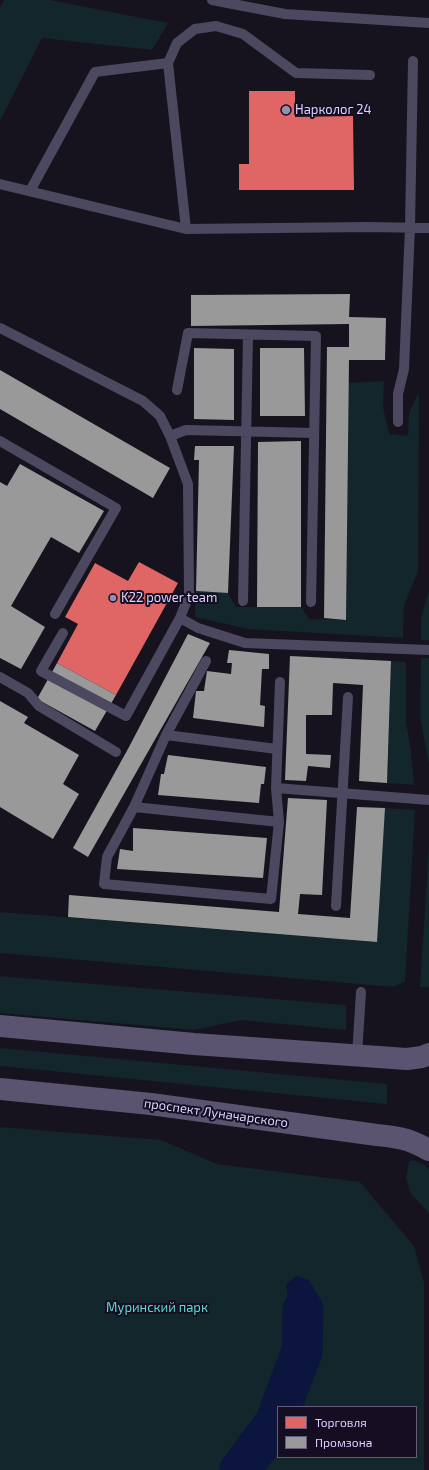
<!DOCTYPE html>
<meta charset="utf-8">
<style>
body{margin:0}
#map{position:relative;width:429px;height:1470px;overflow:hidden;background:#16131e;font-family:"Exo 2",sans-serif}
canvas{display:block}
.legend{position:absolute;left:277px;top:1406px;width:140px;height:52px;box-sizing:border-box;background:#150e23;border:1px solid #655c7b;margin:0;padding:5px 7px;list-style:none;font-size:12px;color:#ddd1fe}
.legend li{display:flex;align-items:center;gap:8px;height:20px}
.legend b{width:20px;border:1px solid #655c7b}
</style>
<div id="map">
<canvas width="429" height="1470"></canvas>
<ul class="legend">
<li><b style="height:11px;background:#e06666"></b>Торговля</li>
<li><b style="height:11px;background:#999"></b>Промзона</li>
</ul>
</div>
<script>
const c = document.querySelector('canvas').getContext('2d');
c.lineJoin = 'round';
function fill(path, color) {
  c.fillStyle = color;
  c.fill(path, 'evenodd');
}
function trace(path, color, width, dash) {
  c.strokeStyle = color;
  c.lineWidth = width;
  c.lineCap = dash ? 'butt' : 'round';
  c.setLineDash(dash || []);
  c.stroke(path);
}
function label(font, color, halo, rows, align = 'center') {
  c.font = font + ' "Exo 2",sans-serif';
  c.lineWidth = 4;
  c.setLineDash([]);
  c.textBaseline = 'middle';
  c.strokeStyle = halo;
  c.fillStyle = color;
  for (const [text, x, y, turn = 0] of rows) {
    c.save();
    c.translate(x, y);
    c.rotate((+turn || 0) * Math.PI / 180);
    c.textAlign = isNaN(turn) ? turn : align;
    if (halo) c.strokeText(text, 0, 0);
    c.fillText(text, 0, 0);
    c.restore();
  }
}
const green = new Path2D(`
 M 4,0 L 50,0 L 168,23 L 152,50 L 42,38 L 0,121 L 0,7 Z
 M 384,381 L 383,407 L 389,434 L 408,436 L 409,413 L 419,392 L 418,571 L 404,605 L 403,638 L 248,629 L 195,617 L 196,591 L 228,593 L 236,607 L 301,607 L 309,619 L 346,620 L 348,383 Z
 M 429,590 L 429,640 L 421,640 L 421,618 Z
 M 421,658 L 429,658 L 429,764 L 420,717 Z
 M 391,661 L 406,662 L 406,723 L 411,751 L 414,785 L 387,783 Z
 M 385,808 L 415,810 L 405,981 L 394,987 L 0,953 L 0,912 L 376,942 Z
 M 429,845 L 429,987 L 420,987 Z
 M 0,976 L 346,1005 L 346,1030 L 241,1020 L 194,1030 L 0,1013 Z
 M 0,1048 L 387,1084 L 387,1104 L 0,1066 Z
 M 0,1127 L 161,1140 L 217,1164 L 360,1182 L 414,1246 L 424,1283 L 424,1470 L 0,1470 ZM 278,1407 L 416,1407 L 416,1457 L 278,1457 Z
 M 414,1160 L 426,1166 L 429,1170 L 429,1213 L 411,1194 L 406,1178 L 409,1161 Z`);
const water = new Path2D(`
 M 296,1276 L 309,1280 L 318,1295 L 317,1309 L 316,1324 L 311,1340 L 302,1352 L 291,1319 L 286,1285 Z`);
const shops = new Path2D(`
 M 249,91 L 295,91 L 295,117 L 353,116 L 354,190 L 239,190 L 239,164 L 249,164 Z
 M 139,562 L 178,583 L 116,695 L 57,663 L 78,624 L 65,617 L 95,563 L 128,581 Z`);
const industry = new Path2D(`
 M 350,294 L 349,317 L 386,318 L 385,360 L 349,360 L 346,620 L 324,618 L 327,347 L 349,347 L 349,324 L 191,326 L 191,295 Z
 M 194,348 L 234,349 L 234,420 L 194,419 Z
 M 260,348 L 304,348 L 305,416 L 260,416 Z
 M 0,370 L 170,468 L 153,498 L 0,409 Z
 M 301,441 L 301,607 L 257,607 L 258,442 Z
 M 195,446 L 234,446 L 228,593 L 196,591 L 199,460 L 194,460 Z
 M 20,464 L 104,511 L 79,553 L 51,537 L 11,606 L 45,627 L 21,669 L 0,658 L 0,482 L 7,486 Z
 M 188,634 L 210,643 L 88,857 L 73,848 L 129,747 Z
 M 229,650 L 269,654 L 269,669 L 262,669 L 260,705 L 265,706 L 264,727 L 193,718 L 196,691 L 204,691 L 207,671 L 231,674 L 232,663 L 227,663 Z
 M 290,656 L 391,661 L 387,783 L 359,781 L 363,685 L 333,683 L 332,715 L 306,715 L 306,754 L 331,755 L 330,768 L 308,766 L 306,781 L 285,780 Z
 M 57,663 L 116,695 L 95,731 L 37,699 Z
 M 0,701 L 28,717 L 24,723 L 79,755 L 63,784 L 79,794 L 53,839 L 0,807 Z
 M 168,755 L 266,767 L 264,784 L 261,784 L 259,803 L 158,795 L 161,774 L 164,774 Z
 M 288,798 L 327,800 L 322,895 L 300,894 L 298,914 L 350,918 L 357,807 L 385,808 L 377,942 L 68,917 L 69,895 L 279,912 Z
 M 133,828 L 267,838 L 263,878 L 117,869 L 120,849 L 133,851 Z`);
const river = new Path2D(`
 M 281,1407 L 302,1352 L 303,1310
 M 240,1470 L 275,1423 L 278,1416`);
const lane = new Path2D(`
 M 212,0 L 285,14 L 429,23
 M 0,184 L 186,229 L 368,227 L 429,228
 M 30,191 L 95,72 L 168,63
 M 186,229 L 168,63 L 177,43 L 195,29 L 216,26 L 243,34 L 296,73 L 370,75
 M 0,328 L 143,401 L 160,416 L 170,436 L 188,484 L 189,595 L 180,618 L 198,628 L 245,643 L 429,650
 M 177,390 L 188,333 L 316,336 L 311,602
 M 398,422 L 398,394 L 404,369 L 410,227 L 413,61
 M 170,436 L 186,430 L 314,433
 M 0,441 L 116,508 L 55,614
 M 243,601 L 248,335
 M 63,633 L 41,671 L 126,716 L 180,618
 M 206,661 L 166,735 L 134,807 L 107,857 L 104,884 L 271,899 L 279,822 L 276,788 L 280,682
 M 0,677 L 28,693 L 39,706 L 116,752
 M 166,735 L 277,749
 M 276,788 L 429,800
 M 134,807 L 279,822
 M 336,906 L 348,697
 M 357,1055 L 361,992`);
const secondary = new Path2D(`
 M 0,1026 L 194,1044 L 407,1059 L 422,1057 L 429,1054
 M 0,1089 L 151,1104 L 377,1135 C 399,1137 409,1139 429,1150`);
const markers = [
 [286,110,5,"#978eb0"],
 [113,598,4,"#978eb0"]
];
const poiNames = [
 ["Нарколог 24",295,110],
 ["K22 power team",121,598]
];
const streetNames = [
 ["проспект Луначарского",216,1113,8]
];
const parkNames = [
 ["Муринский парк",157,1308]
];
fill(green, '#12262b');
fill(water, '#0b153d');
fill(shops, '#e06666');
fill(industry, '#999');
trace(river, '#0b153d', 41);
trace(lane, '#4c485f', 10);
trace(secondary, '#5a5471', 22);
for (const [x, y, r, color] of markers) {
  const dot = new Path2D();
  dot.arc(x, y, r, 0, 2 * Math.PI);
  c.fillStyle = color;
  c.fill(dot);
  trace(dot, '#150e23', 1.5);
}
label('13px', '#ddd1fe', '#150e23', poiNames, 'left');
label('13px', '#ddd1fe', '#150e23', streetNames);
label('13px', '#5eddd2', '#150e23', parkNames);
</script>
